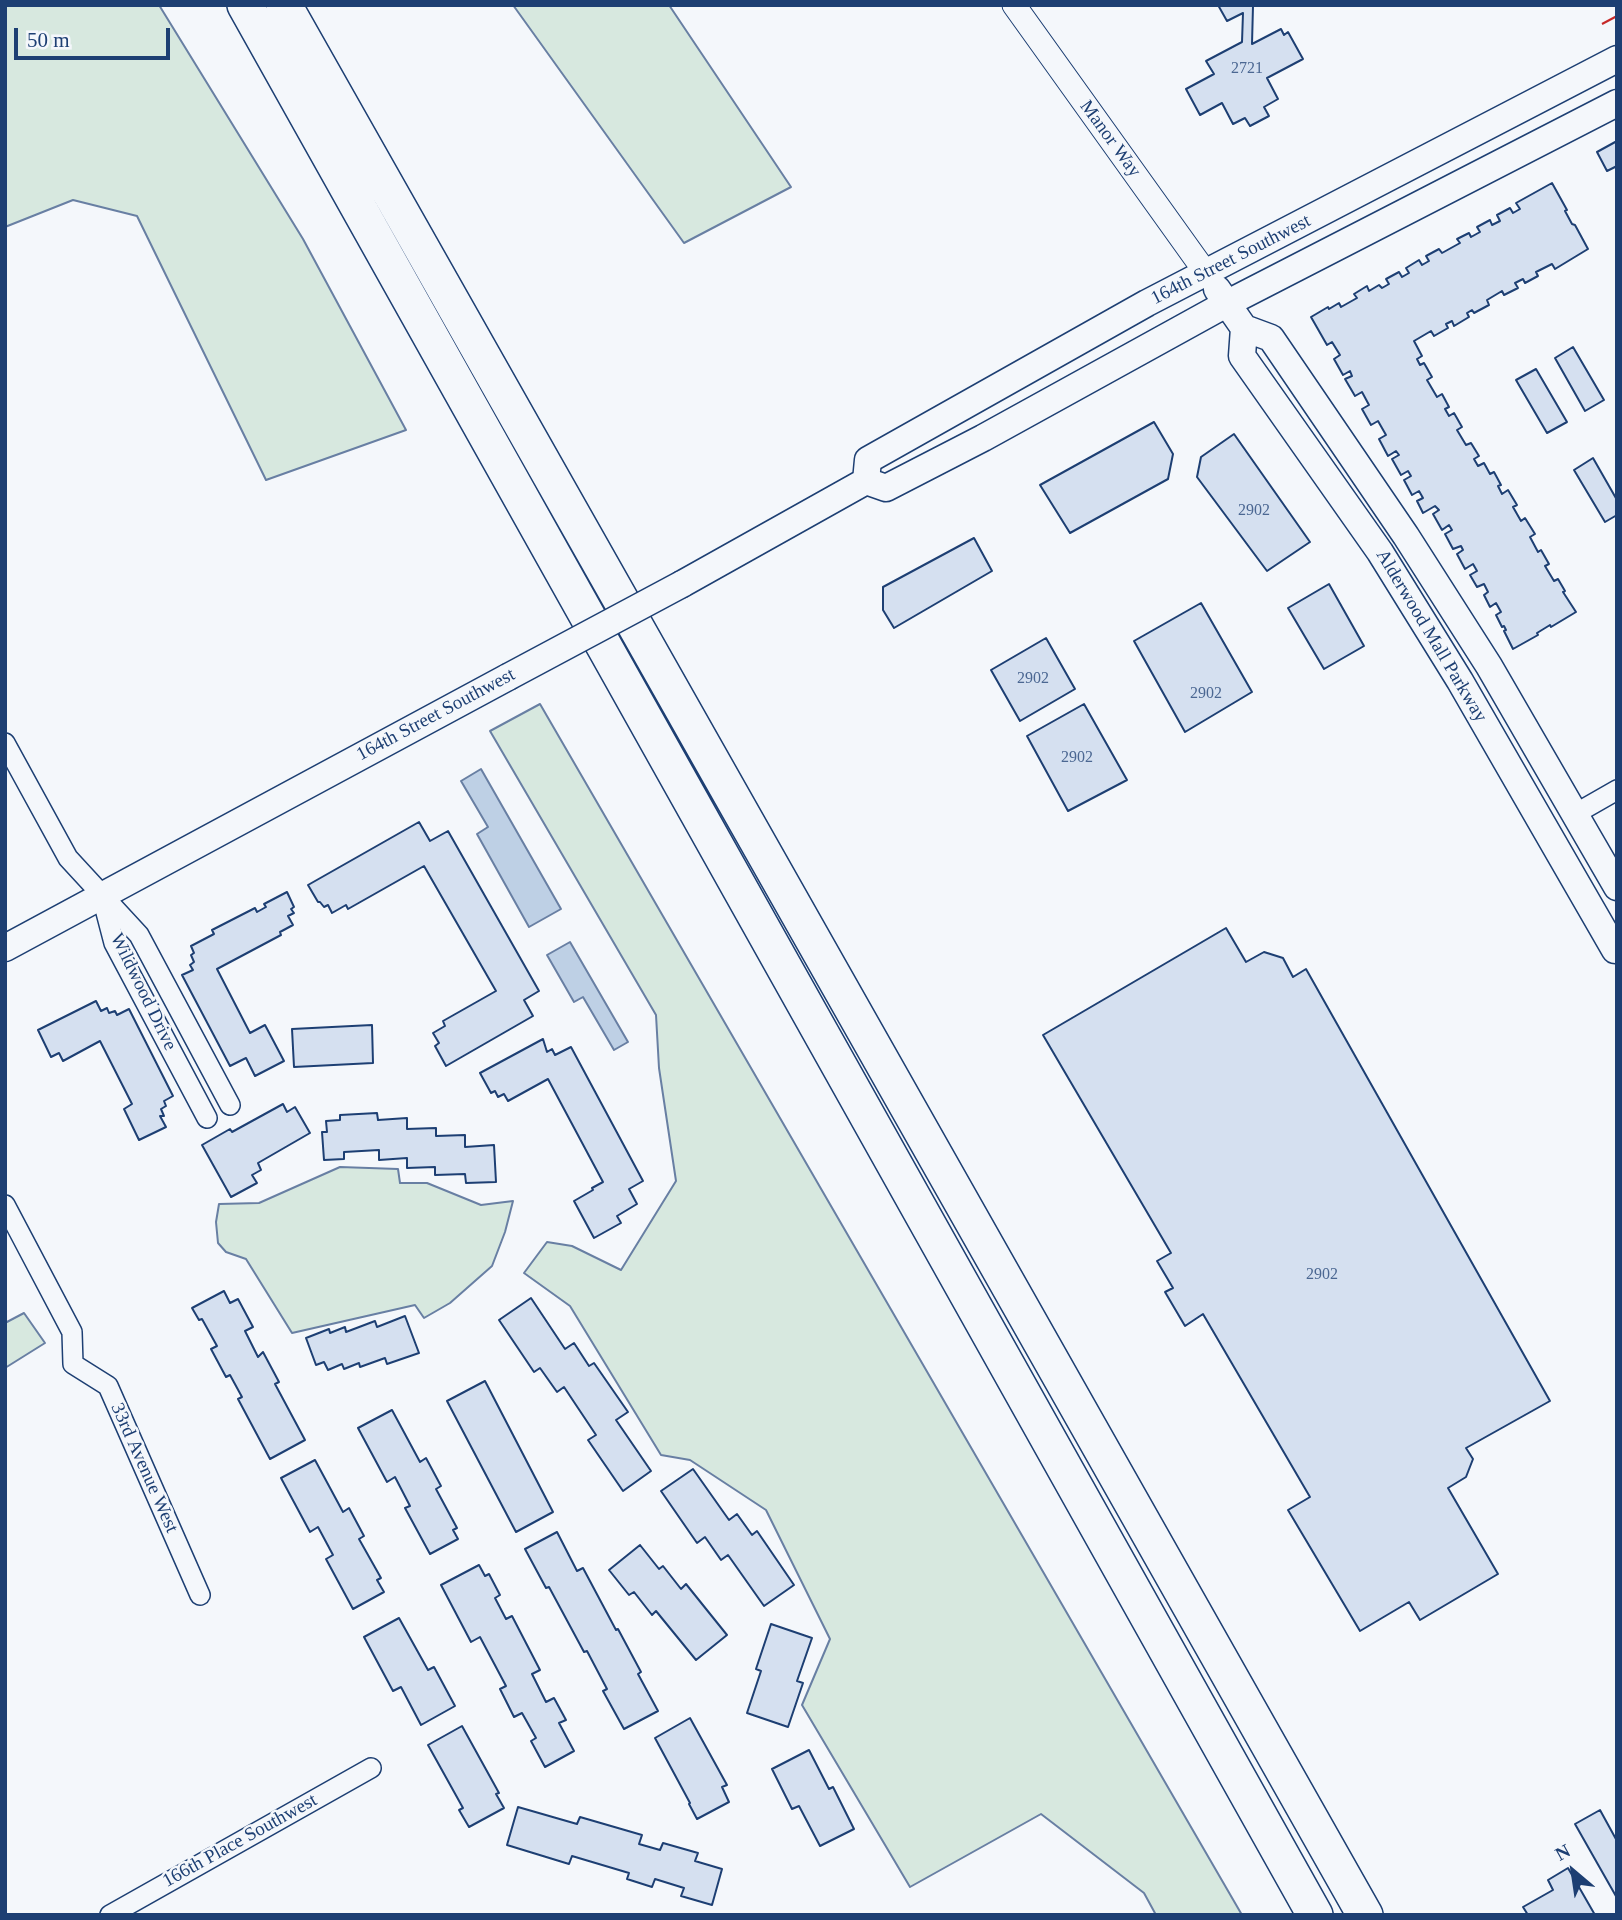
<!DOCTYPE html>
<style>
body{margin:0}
#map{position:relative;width:1622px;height:1920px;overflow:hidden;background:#f4f7fb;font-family:Georgia,serif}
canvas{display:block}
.frame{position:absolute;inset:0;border:7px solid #1d3f73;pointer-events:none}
.north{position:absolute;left:1538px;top:1836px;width:70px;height:70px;-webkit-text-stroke:5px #f4f7fb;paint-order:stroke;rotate:331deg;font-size:19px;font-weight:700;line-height:28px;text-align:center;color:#1d3f73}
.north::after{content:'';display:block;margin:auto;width:24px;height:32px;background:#1d3f73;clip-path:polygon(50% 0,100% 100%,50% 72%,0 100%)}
.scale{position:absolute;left:14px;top:28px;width:156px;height:32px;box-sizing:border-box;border:4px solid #1d3f73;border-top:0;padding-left:9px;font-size:21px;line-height:24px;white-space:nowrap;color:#1d3f73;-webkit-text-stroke:5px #f4f7fb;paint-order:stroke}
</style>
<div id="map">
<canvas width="1622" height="1920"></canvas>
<div class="frame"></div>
<div class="north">N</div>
<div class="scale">50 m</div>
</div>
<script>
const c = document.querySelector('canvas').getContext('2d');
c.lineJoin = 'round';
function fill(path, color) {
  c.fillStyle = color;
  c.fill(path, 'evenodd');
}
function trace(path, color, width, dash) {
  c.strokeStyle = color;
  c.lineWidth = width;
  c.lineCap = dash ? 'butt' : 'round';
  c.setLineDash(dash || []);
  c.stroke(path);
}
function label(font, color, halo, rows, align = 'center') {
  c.font = font + ' Georgia,serif';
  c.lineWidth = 5;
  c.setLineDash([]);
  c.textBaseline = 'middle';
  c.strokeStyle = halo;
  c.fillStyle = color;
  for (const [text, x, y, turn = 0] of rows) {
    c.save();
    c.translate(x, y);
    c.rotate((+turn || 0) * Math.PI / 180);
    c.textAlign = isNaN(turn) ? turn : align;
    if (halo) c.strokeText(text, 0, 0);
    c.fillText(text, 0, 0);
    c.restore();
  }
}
const green = new Path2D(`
 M 5,5 L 159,5 L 303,239 L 406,430 L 266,480 L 137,216 L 73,200 L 5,227 Z
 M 513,5 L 669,5 L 791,187 L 684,243 Z
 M 540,704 L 1242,1915 L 1156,1915 L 1144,1893 L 1041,1814 L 910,1887 L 802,1705 L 830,1639 L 766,1510 L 690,1460 L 661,1455 L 570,1306 L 524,1273 L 547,1242 L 572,1246 L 621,1270 L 676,1181 L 659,1068 L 656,1015 L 490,731 Z
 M 340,1167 L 398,1169 L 400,1183 L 427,1183 L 481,1205 L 513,1201 L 505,1232 L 492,1266 L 450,1303 L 424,1318 L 415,1305 L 292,1333 L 246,1259 L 226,1252 L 218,1243 L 216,1222 L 219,1204 L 259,1203 Z
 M 24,1313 L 45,1343 L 5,1368 L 5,1323 Z`);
const water = new Path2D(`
 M 481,769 L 561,909 L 529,927 L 477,834 L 488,827 L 461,781 Z
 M 570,942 L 628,1042 L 614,1050 L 583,997 L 574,1002 L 547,955 Z`);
const building = new Path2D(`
 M 1218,5 L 1254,5 L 1253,6 L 1252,44 L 1281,29 L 1284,35 L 1288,32 L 1303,59 L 1267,78 L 1278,99 L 1264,107 L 1269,116 L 1250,126 L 1245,118 L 1233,124 L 1222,103 L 1200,115 L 1186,89 L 1214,74 L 1206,61 L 1242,42 L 1243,13 L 1227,21 Z
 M 1617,141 L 1617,166 L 1607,171 L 1597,152 Z
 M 1552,183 L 1567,210 L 1565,211 L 1572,224 L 1575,225 L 1588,249 L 1555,269 L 1552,264 L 1536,272 L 1538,276 L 1525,283 L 1523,279 L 1515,283 L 1518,288 L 1504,295 L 1502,291 L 1487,300 L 1489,305 L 1474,313 L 1472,310 L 1467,313 L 1469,317 L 1454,326 L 1452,321 L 1446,324 L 1448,328 L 1434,336 L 1431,331 L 1414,341 L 1422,356 L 1417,359 L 1420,365 L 1424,363 L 1432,377 L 1427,380 L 1437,397 L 1442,394 L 1449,407 L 1445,409 L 1449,416 L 1454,413 L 1462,427 L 1457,430 L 1466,445 L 1471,443 L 1479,456 L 1474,459 L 1478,466 L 1484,463 L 1490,474 L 1494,472 L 1501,485 L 1498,486 L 1502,494 L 1508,490 L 1517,505 L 1513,507 L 1521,521 L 1525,518 L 1535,534 L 1530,537 L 1538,552 L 1541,550 L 1549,564 L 1545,566 L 1554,581 L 1558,579 L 1565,591 L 1563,592 L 1576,612 L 1551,627 L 1550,625 L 1537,633 L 1538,635 L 1513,649 L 1504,631 L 1506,630 L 1504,626 L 1502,627 L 1496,615 L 1501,612 L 1496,603 L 1490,607 L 1484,595 L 1488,592 L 1484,584 L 1477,587 L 1470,575 L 1477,571 L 1473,564 L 1465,569 L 1457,554 L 1463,550 L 1461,546 L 1453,549 L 1445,534 L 1452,530 L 1449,525 L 1442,530 L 1433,514 L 1439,510 L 1435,506 L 1423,513 L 1417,501 L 1423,498 L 1419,491 L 1412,495 L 1404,480 L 1411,476 L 1408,471 L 1401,475 L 1392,459 L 1399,455 L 1396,451 L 1388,456 L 1379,439 L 1386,435 L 1378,421 L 1371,425 L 1362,409 L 1369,405 L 1362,392 L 1355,396 L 1345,379 L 1352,376 L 1350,371 L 1343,375 L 1334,359 L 1340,355 L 1332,342 L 1327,345 L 1311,317 L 1328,307 L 1329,309 L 1339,303 L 1341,307 L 1357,298 L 1354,294 L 1367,286 L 1369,291 L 1379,285 L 1382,288 L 1389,284 L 1386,279 L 1399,272 L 1402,277 L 1409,273 L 1406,268 L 1419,260 L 1422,265 L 1429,261 L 1426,256 L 1439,249 L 1442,253 L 1460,243 L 1457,239 L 1469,233 L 1471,237 L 1480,232 L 1477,227 L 1490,220 L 1492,225 L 1500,221 L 1497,215 L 1510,208 L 1513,213 L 1520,209 L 1516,203 Z
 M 1573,347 L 1604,400 L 1585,411 L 1555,358 Z
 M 1536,369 L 1567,422 L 1547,433 L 1516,380 Z
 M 1154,422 L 1173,454 L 1168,479 L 1070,533 L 1040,485 Z
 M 1234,434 L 1310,542 L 1267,571 L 1197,477 L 1201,457 Z
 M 1593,458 L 1617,500 L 1617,515 L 1605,522 L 1574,470 Z
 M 974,538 L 992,571 L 894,628 L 883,610 L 883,587 Z
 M 1329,584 L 1364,646 L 1324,669 L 1288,608 Z
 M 1201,603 L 1252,692 L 1185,732 L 1134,641 Z
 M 1046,638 L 1075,689 L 1020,721 L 991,670 Z
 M 1084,704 L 1127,780 L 1068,811 L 1027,736 Z
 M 419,822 L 430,841 L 448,831 L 539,991 L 524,1000 L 533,1016 L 446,1066 L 435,1046 L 439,1043 L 433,1033 L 445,1026 L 443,1021 L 496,991 L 424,866 L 348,909 L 346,905 L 332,913 L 328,905 L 324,907 L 320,902 L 318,902 L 308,885 Z
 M 287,892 L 294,907 L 291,909 L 294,913 L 288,916 L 293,925 L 280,932 L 281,935 L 217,969 L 250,1033 L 265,1025 L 284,1061 L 255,1076 L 246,1058 L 230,1066 L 182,975 L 193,970 L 190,965 L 194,962 L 191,955 L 194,953 L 191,946 L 214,934 L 212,930 L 255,908 L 257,912 L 266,907 L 264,904 Z
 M 1226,928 L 1246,962 L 1264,952 L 1283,958 L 1293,977 L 1306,969 L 1550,1401 L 1466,1448 L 1473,1459 L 1466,1477 L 1448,1488 L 1498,1574 L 1420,1620 L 1409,1602 L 1360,1631 L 1288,1510 L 1310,1497 L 1203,1314 L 1185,1326 L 1165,1292 L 1173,1288 L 1157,1261 L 1171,1253 L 1043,1035 Z
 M 96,1001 L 101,1011 L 107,1008 L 109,1013 L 115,1011 L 117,1015 L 129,1009 L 173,1096 L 164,1101 L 166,1106 L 161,1109 L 164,1116 L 160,1116 L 166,1127 L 139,1140 L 124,1109 L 132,1104 L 100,1041 L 63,1061 L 59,1053 L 51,1057 L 38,1030 Z
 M 372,1025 L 373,1063 L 294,1067 L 292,1029 Z
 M 543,1039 L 547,1052 L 552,1049 L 555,1055 L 571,1047 L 643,1181 L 629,1189 L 637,1204 L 617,1216 L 621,1223 L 594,1238 L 574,1201 L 593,1190 L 592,1188 L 603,1182 L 548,1079 L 508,1101 L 504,1094 L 498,1097 L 495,1091 L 491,1093 L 480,1073 Z
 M 283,1104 L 287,1112 L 295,1107 L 310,1133 L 258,1163 L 261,1170 L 252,1175 L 257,1183 L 231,1197 L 202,1145 L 230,1129 L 232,1132 Z
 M 377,1113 L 378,1120 L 407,1118 L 407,1129 L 436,1128 L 436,1136 L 465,1135 L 465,1147 L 494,1145 L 496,1182 L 466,1183 L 465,1174 L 435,1175 L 435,1167 L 407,1168 L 407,1158 L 379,1160 L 379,1150 L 344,1152 L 344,1159 L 324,1160 L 322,1132 L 327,1132 L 326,1121 L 340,1120 L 340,1115 Z
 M 224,1291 L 230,1303 L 238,1299 L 253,1327 L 245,1331 L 258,1357 L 263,1352 L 279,1382 L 275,1384 L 305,1440 L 270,1459 L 238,1399 L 242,1397 L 230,1375 L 226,1377 L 211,1349 L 217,1346 L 202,1319 L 199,1320 L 192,1308 Z
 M 531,1298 L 565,1349 L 574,1343 L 589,1366 L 594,1363 L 628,1412 L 616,1420 L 651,1471 L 623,1491 L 588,1440 L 596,1435 L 564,1387 L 557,1392 L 540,1368 L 534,1372 L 499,1320 Z
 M 405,1316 L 419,1353 L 387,1364 L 385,1358 L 360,1367 L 359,1363 L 344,1369 L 342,1364 L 328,1370 L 324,1362 L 316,1365 L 306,1338 L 329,1329 L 330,1333 L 345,1327 L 346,1332 L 375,1321 L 377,1327 Z
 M 485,1381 L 553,1512 L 516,1532 L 447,1401 Z
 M 392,1410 L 420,1462 L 426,1458 L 441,1486 L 436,1489 L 457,1528 L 453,1530 L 458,1539 L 430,1554 L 405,1508 L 410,1506 L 395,1477 L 387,1482 L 358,1428 Z
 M 315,1460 L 343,1512 L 349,1508 L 364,1536 L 359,1539 L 381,1578 L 377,1580 L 384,1592 L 353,1609 L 326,1559 L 333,1555 L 318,1527 L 310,1532 L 281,1478 Z
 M 693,1469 L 729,1520 L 737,1514 L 752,1535 L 757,1531 L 794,1585 L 764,1606 L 728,1555 L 721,1560 L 705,1537 L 697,1543 L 661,1491 Z
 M 557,1532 L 577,1571 L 583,1568 L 616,1630 L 618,1629 L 641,1672 L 638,1674 L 658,1711 L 624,1729 L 603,1691 L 607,1689 L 587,1651 L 584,1652 L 549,1587 L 546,1588 L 525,1549 Z
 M 640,1545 L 659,1569 L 663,1566 L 681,1589 L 686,1584 L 727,1635 L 696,1660 L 656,1611 L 652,1615 L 634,1592 L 629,1595 L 609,1570 Z
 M 479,1565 L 485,1576 L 489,1574 L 500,1595 L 495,1598 L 506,1619 L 512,1616 L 540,1670 L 532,1674 L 546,1702 L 554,1698 L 566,1720 L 559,1723 L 574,1751 L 545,1767 L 531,1741 L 536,1738 L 522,1713 L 514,1717 L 500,1689 L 506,1686 L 480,1637 L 471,1642 L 441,1585 Z
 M 399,1618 L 428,1670 L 434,1667 L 455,1706 L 421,1725 L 401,1687 L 393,1691 L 364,1637 Z
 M 771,1624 L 812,1638 L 797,1681 L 803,1683 L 788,1727 L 747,1713 L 761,1671 L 756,1669 Z
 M 690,1718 L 727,1785 L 722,1787 L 729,1802 L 697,1819 L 689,1804 L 690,1803 L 655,1738 Z
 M 462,1726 L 499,1793 L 496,1794 L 504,1808 L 469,1827 L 459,1810 L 463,1808 L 428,1745 Z
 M 809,1750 L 829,1789 L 833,1787 L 854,1829 L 820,1846 L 799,1806 L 792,1809 L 772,1769 Z
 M 518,1807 L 577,1824 L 580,1817 L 642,1835 L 639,1844 L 660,1850 L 663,1843 L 698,1853 L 695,1861 L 722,1869 L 712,1905 L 681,1896 L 684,1888 L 655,1879 L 652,1887 L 627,1879 L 629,1873 L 572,1856 L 569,1864 L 507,1845 Z
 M 1600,1810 L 1617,1841 L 1617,1898 L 1575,1824 Z
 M 1568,1868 L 1595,1915 L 1528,1915 L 1523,1907 L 1553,1890 L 1548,1880 Z`);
const minor = new Path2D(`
 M 5,743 L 68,858 L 139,935 L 230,1105
 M 1575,814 L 1617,790
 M 102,897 L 114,943 L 207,1118
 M 5,1205 L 72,1332 L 73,1364 L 108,1386 L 200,1595
 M 110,1915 L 371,1768`);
const tertiary = new Path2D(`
 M 1014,5 L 1206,273`);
const secondary = new Path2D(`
 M 1217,289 L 1244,328 L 1271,338 L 1406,536 L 1489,666 L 1617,887
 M 1244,328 L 1242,356 L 1380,552 L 1460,681 L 1615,950 L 1617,950
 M 866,481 L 868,460 L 1147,303 L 1617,59
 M 866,481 L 886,488 L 983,438 L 1226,304 L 1617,103
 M 682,584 L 866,481
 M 5,948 L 508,677`);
const motorway = new Path2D(`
 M 245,5 L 1315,1915
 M 284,5 L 1365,1915`);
const secondaryBridge = new Path2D(`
 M 508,677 L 682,584`);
const power = new Path2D(`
 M 1602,24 L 1617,16`);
const numberNames = [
 ["2721",1247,69],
 ["2902",1254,511],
 ["2902",1033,679],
 ["2902",1206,694],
 ["2902",1077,758],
 ["2902",1322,1275]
];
const streetNames = [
 ["Manor Way",1110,139,54],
 ["164th Street Southwest",1231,260,-27],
 ["Alderwood Mall Parkway",1431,636,59],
 ["164th Street Southwest",436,715,-28],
 ["Wildwood Drive",143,992,64],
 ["33rd Avenue West",144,1468,66],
 ["166th Place Southwest",240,1841,-29]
];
fill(green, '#d7e8df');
trace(green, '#687fa3', 2);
fill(water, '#bed0e5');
trace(water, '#687fa3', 2);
fill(building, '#d5e0f0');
trace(building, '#1d3f73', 2);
trace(minor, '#1d3f73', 22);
trace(tertiary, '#1d3f73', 25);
trace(secondary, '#1d3f73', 29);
trace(motorway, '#1d3f73', 38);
trace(minor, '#f4f7fb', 19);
trace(tertiary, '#f4f7fb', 23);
trace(secondary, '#f4f7fb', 26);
trace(motorway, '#f4f7fb', 35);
trace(secondaryBridge, '#1d3f73', 29, []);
trace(secondaryBridge, '#f4f7fb', 26);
trace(power, '#c62828', 2, [24, 5, 3.5, 5]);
label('16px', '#4b6792', null, numberNames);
label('19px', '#1d3f73', '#f4f7fb', streetNames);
</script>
